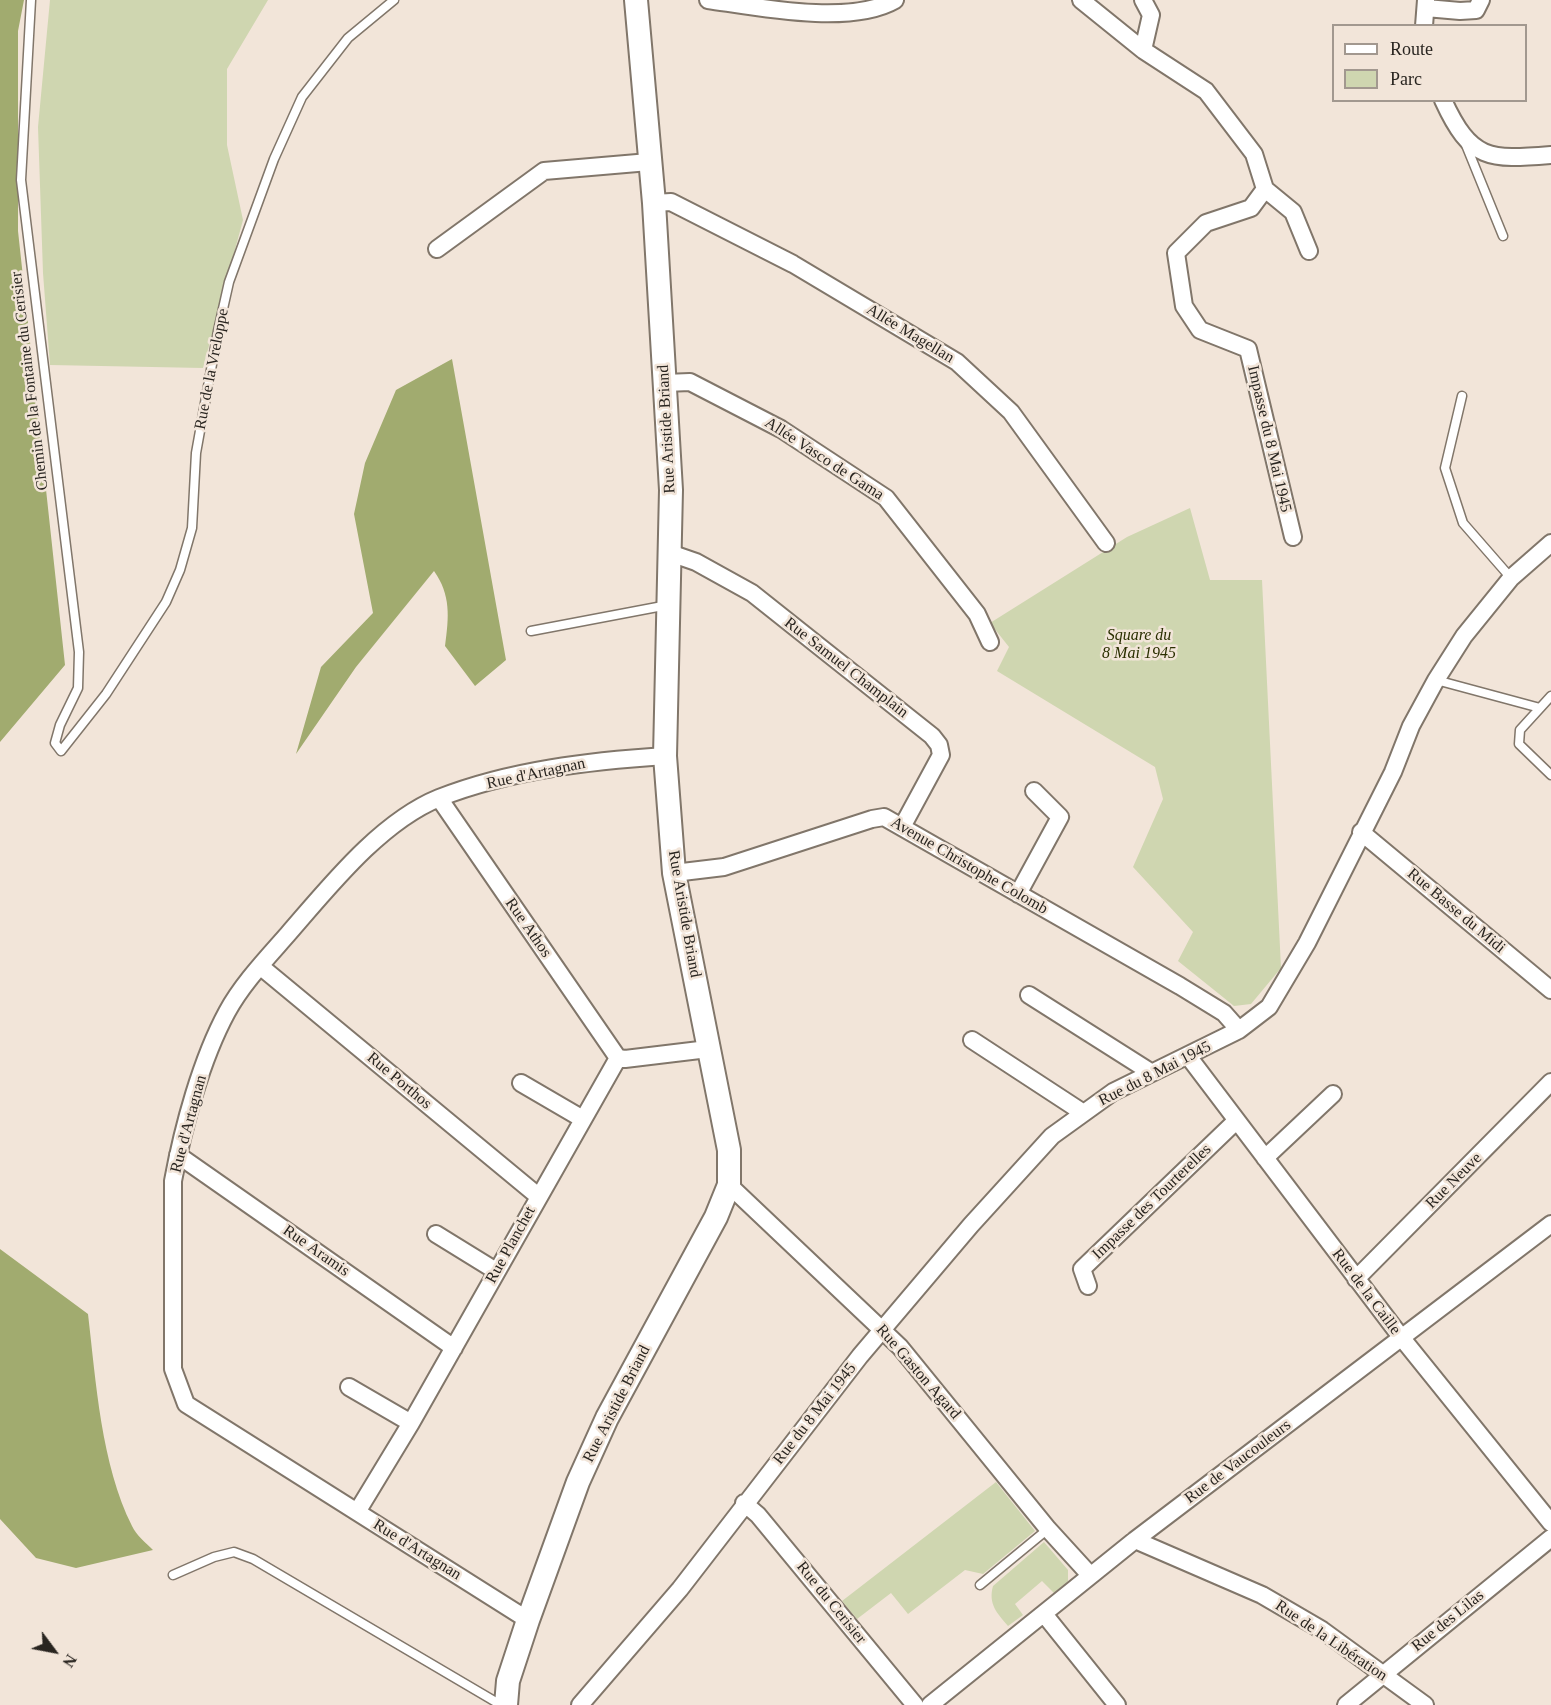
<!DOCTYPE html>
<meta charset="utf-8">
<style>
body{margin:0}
#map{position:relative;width:1551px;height:1705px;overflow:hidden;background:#f2e5d9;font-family:"Times New Roman",serif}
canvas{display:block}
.legend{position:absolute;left:1332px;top:24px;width:195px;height:78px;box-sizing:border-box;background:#f2e5d9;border:2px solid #a2988f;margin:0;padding:8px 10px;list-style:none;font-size:18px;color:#292520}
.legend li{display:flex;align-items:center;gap:12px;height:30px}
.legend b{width:30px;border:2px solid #a2988f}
.north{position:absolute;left:24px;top:1621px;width:60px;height:60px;-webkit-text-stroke:4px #f2e5d9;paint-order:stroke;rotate:122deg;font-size:16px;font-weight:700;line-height:24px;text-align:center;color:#292520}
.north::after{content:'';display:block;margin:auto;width:21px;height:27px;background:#292520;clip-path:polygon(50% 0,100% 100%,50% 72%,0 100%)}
</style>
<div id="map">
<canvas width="1551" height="1705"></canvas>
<ul class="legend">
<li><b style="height:8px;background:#fff"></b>Route</li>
<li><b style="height:16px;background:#cfd6b0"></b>Parc</li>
</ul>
<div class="north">N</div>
</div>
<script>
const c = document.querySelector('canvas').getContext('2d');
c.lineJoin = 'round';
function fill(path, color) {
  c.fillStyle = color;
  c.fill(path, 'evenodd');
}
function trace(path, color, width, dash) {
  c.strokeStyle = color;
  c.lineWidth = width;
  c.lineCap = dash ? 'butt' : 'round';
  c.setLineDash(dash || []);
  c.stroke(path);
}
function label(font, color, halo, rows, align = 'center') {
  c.font = font + ' "Times New Roman",serif';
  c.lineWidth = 5;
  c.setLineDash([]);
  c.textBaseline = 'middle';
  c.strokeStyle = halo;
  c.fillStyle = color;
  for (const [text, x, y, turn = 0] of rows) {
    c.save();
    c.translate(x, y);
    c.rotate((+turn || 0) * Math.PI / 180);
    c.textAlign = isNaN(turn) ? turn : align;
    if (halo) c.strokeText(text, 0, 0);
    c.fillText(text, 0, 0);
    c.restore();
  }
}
const green = new Path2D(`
 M 50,0 L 268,0 L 227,69 L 227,145 L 243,220 L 203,368 L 50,365 L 43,273 L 38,127 Z
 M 1190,508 L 1210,580 L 1262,580 L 1281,968 L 1251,1004 L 1234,1006 L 1178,961 L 1193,932 L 1133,867 L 1163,799 L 1155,767 L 997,671 L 1009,647 L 990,623 L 1127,537 Z
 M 996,1482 L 1035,1531 L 983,1574 L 965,1570 L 908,1614 L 891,1593 L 857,1619 L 842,1601 Z
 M 1044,1542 L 1068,1570 L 1068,1581 L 1054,1593 L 1042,1581 L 1015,1604 L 1023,1615 L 1008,1626 C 997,1613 988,1604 993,1586 Z`);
const forest = new Path2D(`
 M 0,0 L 24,0 L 18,31 L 18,231 L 65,665 L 0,742 Z
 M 452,359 L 506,660 L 475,686 L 445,646 C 449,617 451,595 434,571 L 356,667 L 296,754 L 321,667 L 373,613 L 354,514 L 365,463 L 396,390 Z
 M 0,1249 L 88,1314 C 96,1382 101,1464 132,1526 C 136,1535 146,1543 153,1550 L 76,1568 L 36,1558 L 0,1519 Z`);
const lane = new Path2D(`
 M 31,0 L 21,180 L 79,652 L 78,688 L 60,725 L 55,743 L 61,751 L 106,694 L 166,602 L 180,570 L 192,528 L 196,453 L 218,331 L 229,282 L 274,159 L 302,97 L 348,38 L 394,0
 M 1466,145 L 1503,236
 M 1462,396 L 1445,468 L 1463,523 L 1511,578
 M 531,631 L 668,605
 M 1436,680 L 1540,708
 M 1551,696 L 1520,730 L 1519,744 L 1551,775
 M 173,1575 L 214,1557 L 234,1552 L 253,1559 L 501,1705
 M 980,1585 L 1048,1529`);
const street = new Path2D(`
 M 708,0 C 757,7 850,26 895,0
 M 1081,0 L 1143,50 L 1206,91 L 1254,154 L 1265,189 L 1251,208 L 1206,223 L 1176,253 L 1184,306 L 1200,330 L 1248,349 L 1293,537
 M 1143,0 L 1151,15 L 1143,50
 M 1426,8 L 1460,11 L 1476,10 L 1481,0
 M 1424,26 L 1426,0
 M 1443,100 C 1471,161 1489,160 1551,155
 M 1265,189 L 1293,212 L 1309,251
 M 654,203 L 671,202 L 793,264 L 957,362 L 1011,412 L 1106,543
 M 437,249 L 544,171 L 649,162
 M 665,383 L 690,382 L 781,429 L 886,498 L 977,614 L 990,642
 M 670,553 L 696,562 L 752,593 L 932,736 L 939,745 L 941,755 L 902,827
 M 439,798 L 618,1058
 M 1361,832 L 1551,990
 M 674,873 L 724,867 L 872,819 L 884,817 L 1180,986 L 1224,1013 L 1239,1030
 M 1018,894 L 1060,817 L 1034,791
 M 260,966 L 538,1196
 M 1029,995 L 1152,1073
 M 972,1040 L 1082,1112
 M 1188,1056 L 1401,1337 L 1551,1523
 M 521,1083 L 581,1118
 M 178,1155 L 454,1348
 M 1265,1158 L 1333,1094
 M 729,1185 L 900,1347 L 1048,1529 L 1090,1575
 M 436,1234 L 496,1271
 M 1356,1279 L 1551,1082
 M 1088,1286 L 1082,1269 L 1236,1121
 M 349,1387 L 411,1423
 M 744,1503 L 758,1515 L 915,1705
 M 357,1512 L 411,1423 L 618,1058 L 625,1059 L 708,1049
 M 1135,1540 L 1262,1595 L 1322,1630 L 1425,1705
 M 1044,1614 L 1117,1705
 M 528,1620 L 186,1404 L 173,1369 L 173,1181 C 183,1127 201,1060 227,1012 C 242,984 267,958 288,934 C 329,887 380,822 439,798 C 510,770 590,761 665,756
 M 580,1705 L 680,1589 L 860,1356 L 971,1225 L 1052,1136 L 1113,1092 L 1239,1030 L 1269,1007 L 1307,943 L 1393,772 L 1411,726 L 1436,680 L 1464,636 L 1511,578 L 1551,543
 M 930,1705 L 1135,1540 L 1551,1224
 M 1346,1705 L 1551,1538`);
const secondary = new Path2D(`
 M 506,1705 L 508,1681 L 528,1620 L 578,1482 L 607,1418 L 716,1217 L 729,1185 L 729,1150 L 674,873 L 665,756 L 671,490 L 654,203 L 636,0`);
const streetNames = [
 ["Allée Magellan",910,334,31],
 ["Rue de la Vreloppe",212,369,-79],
 ["Chemin de la Fontaine du Cerisier",30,381,-97],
 ["Rue Aristide Briand",667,429,-93],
 ["Impasse du 8 Mai 1945",1269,439,77],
 ["Allée Vasco de Gama",824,459,33],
 ["Rue Samuel Champlain",846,668,38],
 ["Rue d'Artagnan",536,774,-12],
 ["Avenue Christophe Colomb",969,866,30],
 ["Rue Basse du Midi",1456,911,40],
 ["Rue Aristide Briand",684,914,80],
 ["Rue Athos",528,928,55],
 ["Rue du 8 Mai 1945",1155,1074,-27],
 ["Rue Porthos",399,1081,40],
 ["Rue d'Artagnan",189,1124,-75],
 ["Rue Neuve",1454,1181,-45],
 ["Impasse des Tourterelles",1152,1202,-44],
 ["Rue Planchet",511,1245,-61],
 ["Rue Aramis",316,1251,35],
 ["Rue de la Caille",1366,1292,53],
 ["Rue Gaston Agard",918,1372,49],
 ["Rue Aristide Briand",617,1404,-63],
 ["Rue du 8 Mai 1945",815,1414,-52],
 ["Rue de Vaucouleurs",1238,1462,-37],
 ["Rue d'Artagnan",417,1550,32],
 ["Rue du Cerisier",831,1603,51],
 ["Rue des Lilas",1448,1621,-39],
 ["Rue de la Libération",1331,1641,34]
];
const parkNames = [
 ["Square du",1139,636],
 ["8 Mai 1945",1139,654]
];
fill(green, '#cfd6b0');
fill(forest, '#a1ab6f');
trace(lane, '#81766a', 11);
trace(street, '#81766a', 20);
trace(secondary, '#81766a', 26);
trace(lane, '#fff', 8);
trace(street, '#fff', 16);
trace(secondary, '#fff', 22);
label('16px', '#292520', '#f2e5d9', streetNames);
label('italic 16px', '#2a2f00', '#f2e5d9', parkNames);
</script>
